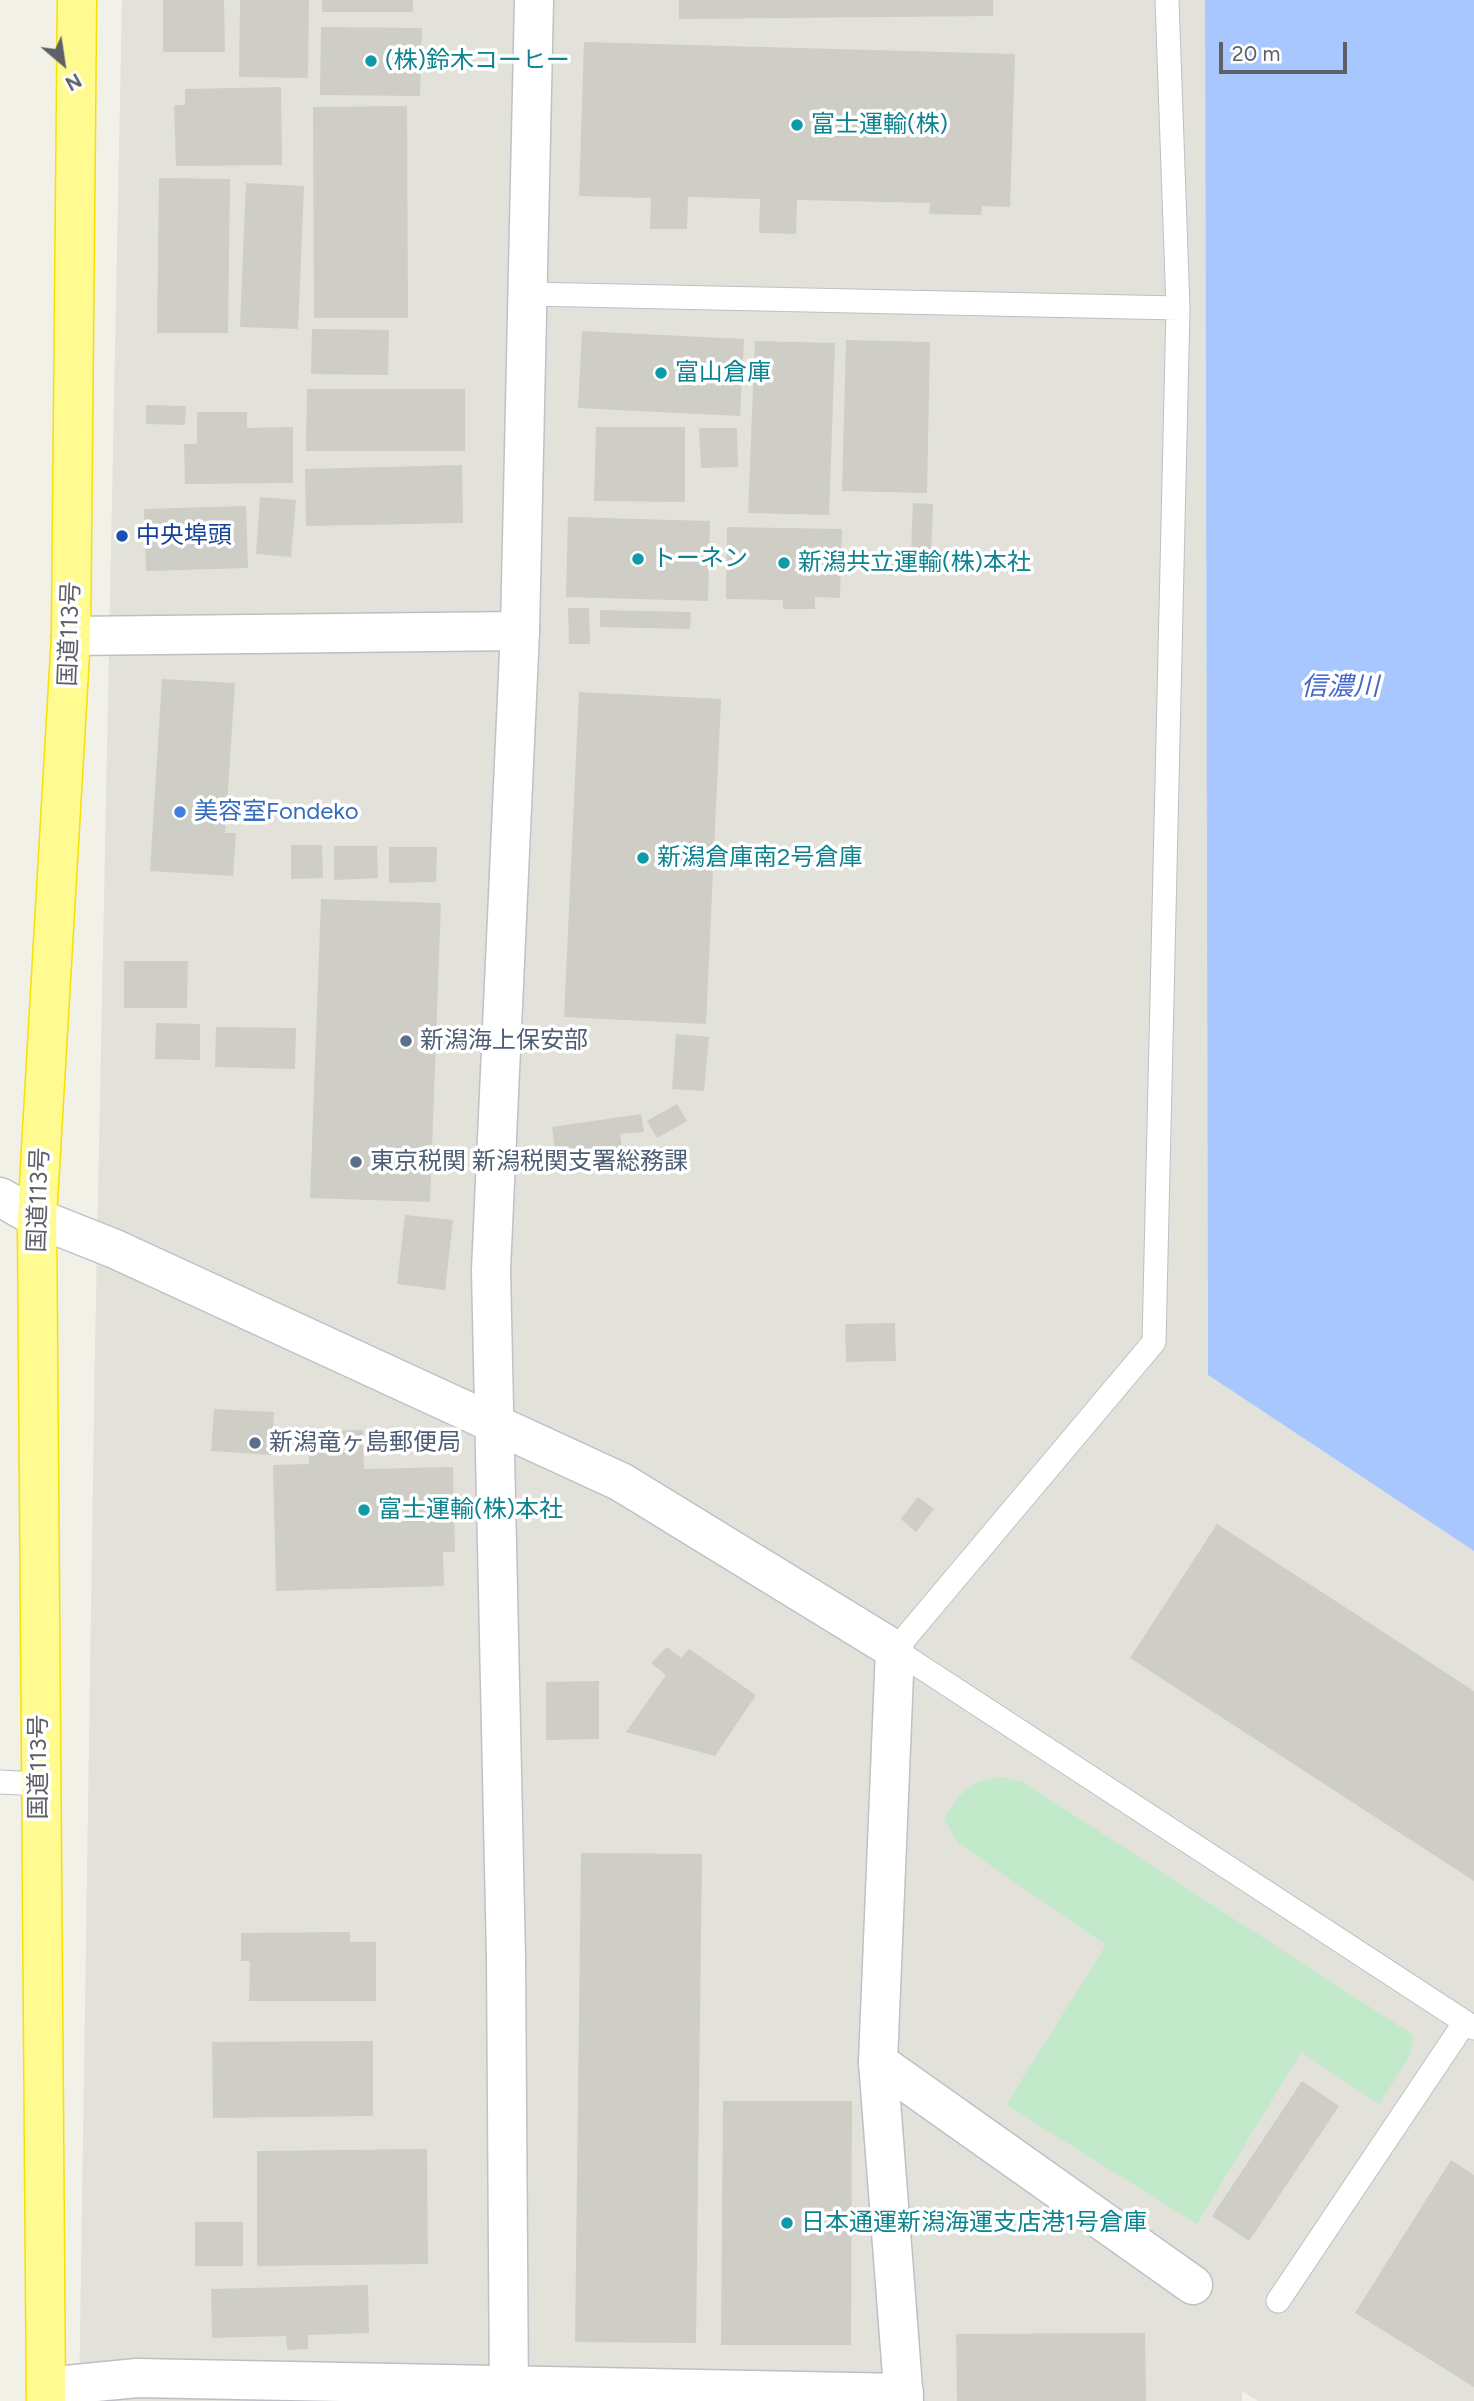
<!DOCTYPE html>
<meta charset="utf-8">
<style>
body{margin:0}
#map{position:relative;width:1474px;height:2401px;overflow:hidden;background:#f1f1e7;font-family:Figtree,sans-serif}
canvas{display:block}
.north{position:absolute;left:28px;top:28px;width:70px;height:70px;-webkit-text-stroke:5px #fff;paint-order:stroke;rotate:151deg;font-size:19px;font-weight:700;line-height:28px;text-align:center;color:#5e6068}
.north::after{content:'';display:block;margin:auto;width:24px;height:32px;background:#5e6068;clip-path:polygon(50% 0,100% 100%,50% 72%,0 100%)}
.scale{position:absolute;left:1219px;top:42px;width:128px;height:32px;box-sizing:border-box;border:4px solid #5e6068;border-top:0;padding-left:9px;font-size:21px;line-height:24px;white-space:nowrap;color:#5e6068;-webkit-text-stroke:5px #fff;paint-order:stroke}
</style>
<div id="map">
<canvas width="1474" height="2401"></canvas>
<div class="north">N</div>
<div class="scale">20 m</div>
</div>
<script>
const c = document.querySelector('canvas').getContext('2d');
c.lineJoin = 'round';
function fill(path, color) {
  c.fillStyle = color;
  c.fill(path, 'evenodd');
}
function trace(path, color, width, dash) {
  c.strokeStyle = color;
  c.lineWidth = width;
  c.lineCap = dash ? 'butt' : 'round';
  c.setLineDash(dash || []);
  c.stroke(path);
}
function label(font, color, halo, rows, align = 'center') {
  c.font = font + ' Figtree,"Noto Sans JP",sans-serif';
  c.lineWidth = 7;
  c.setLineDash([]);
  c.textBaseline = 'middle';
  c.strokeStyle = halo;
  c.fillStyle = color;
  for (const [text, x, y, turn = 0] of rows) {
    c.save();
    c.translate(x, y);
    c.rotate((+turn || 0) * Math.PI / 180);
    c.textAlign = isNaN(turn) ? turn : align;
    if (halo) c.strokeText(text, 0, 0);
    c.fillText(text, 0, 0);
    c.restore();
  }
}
const industrial = new Path2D(`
 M 122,0 L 1205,0 L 1208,1375 L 1474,1551 L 1474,2401 L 1258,2401 L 1242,2391 L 1242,2401 L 79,2401 L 95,1346 Z`);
const green = new Path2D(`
 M 1002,1777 L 1023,1782 L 1413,2035 L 1410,2056 L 1379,2104 L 1301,2052 L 1197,2224 L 1006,2105 L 1106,1945 L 958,1843 L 944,1819 C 962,1791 967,1781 1002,1777 Z`);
const water = new Path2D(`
 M 1205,0 L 1474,0 L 1474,1551 L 1208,1375 Z`);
const building = new Path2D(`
 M 163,0 L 224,0 L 225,52 L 163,52 Z
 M 240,0 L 309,0 L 308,78 L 239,77 Z
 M 322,0 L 413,0 L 413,12 L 322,12 Z
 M 679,0 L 993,0 L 993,16 L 679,19 Z
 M 321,27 L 422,28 L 420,96 L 320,95 Z
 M 584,42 L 1015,54 L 1010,207 L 982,206 L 981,215 L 929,214 L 930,203 L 797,200 L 796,234 L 759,233 L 760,199 L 688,197 L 687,229 L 650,229 L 651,198 L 579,196 Z
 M 281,87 L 282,165 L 176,166 L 174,105 L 185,105 L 185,89 Z
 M 407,106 L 408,318 L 314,318 L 313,107 Z
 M 159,178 L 230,179 L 228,333 L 157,333 Z
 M 246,183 L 304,186 L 298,329 L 240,327 Z
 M 312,329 L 389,330 L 388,375 L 311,374 Z
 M 582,331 L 744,339 L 740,416 L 578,408 Z
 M 846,340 L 930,342 L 927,493 L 842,491 Z
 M 755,341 L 835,343 L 829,515 L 748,513 Z
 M 307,389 L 465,389 L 465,451 L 306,451 Z
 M 146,405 L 186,406 L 185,425 L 146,424 Z
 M 197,412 L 247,412 L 247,428 L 293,427 L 293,483 L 185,484 L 184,444 L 197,444 Z
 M 596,427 L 685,427 L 685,502 L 594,501 Z
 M 699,428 L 737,428 L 738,467 L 701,468 Z
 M 462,465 L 463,523 L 306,526 L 305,469 Z
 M 260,497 L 296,500 L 291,557 L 256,554 Z
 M 913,503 L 933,504 L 931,554 L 911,553 Z
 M 246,506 L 248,568 L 146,571 L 144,509 Z
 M 568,517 L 710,521 L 708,601 L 566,597 Z
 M 727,527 L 842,529 L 840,598 L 815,597 L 815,609 L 783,609 L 783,600 L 726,599 Z
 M 568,608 L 589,608 L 590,644 L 569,644 Z
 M 600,610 L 691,612 L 690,629 L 600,627 Z
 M 162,679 L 235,683 L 225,833 L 236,833 L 233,876 L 150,871 Z
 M 579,692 L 721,699 L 706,1024 L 564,1017 Z
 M 291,845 L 322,845 L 323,878 L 291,879 Z
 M 334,846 L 377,846 L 378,878 L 334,880 Z
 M 389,847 L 437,847 L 436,882 L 389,883 Z
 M 321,899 L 441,903 L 430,1202 L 310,1198 Z
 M 124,961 L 188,961 L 187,1008 L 124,1008 Z
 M 156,1023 L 200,1024 L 200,1060 L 155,1059 Z
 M 216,1027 L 296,1028 L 295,1069 L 215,1067 Z
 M 676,1034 L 709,1037 L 704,1091 L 672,1089 Z
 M 677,1104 L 687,1121 L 657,1138 L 647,1121 Z
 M 641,1114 L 644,1132 L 620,1134 L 624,1160 L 557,1170 L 552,1127 Z
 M 405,1215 L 453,1220 L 445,1290 L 397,1284 Z
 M 895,1323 L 896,1361 L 846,1362 L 845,1324 Z
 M 214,1409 L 274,1412 L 272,1455 L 211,1451 Z
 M 363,1430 L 364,1469 L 453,1467 L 455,1552 L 443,1552 L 444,1586 L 276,1591 L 273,1465 L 309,1464 L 308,1431 Z
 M 918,1497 L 934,1509 L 916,1532 L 901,1519 Z
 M 1217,1524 L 1474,1691 L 1474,1881 L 1130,1658 Z
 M 667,1647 L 681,1658 L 689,1649 L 756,1695 L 715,1756 L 626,1732 L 666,1675 L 651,1663 Z
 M 599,1681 L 599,1739 L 546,1740 L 546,1682 Z
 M 581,1853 L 702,1854 L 696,2343 L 575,2342 Z
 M 350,1932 L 350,1942 L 376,1942 L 376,2001 L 249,2001 L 250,1961 L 241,1961 L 241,1933 Z
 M 373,2041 L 373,2116 L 213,2118 L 212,2042 Z
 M 1302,2081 L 1339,2106 L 1249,2241 L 1212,2216 Z
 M 723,2101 L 852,2101 L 851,2345 L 721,2345 Z
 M 427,2149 L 428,2264 L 257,2266 L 257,2151 Z
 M 1451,2160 L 1474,2175 L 1474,2387 L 1355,2313 Z
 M 195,2222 L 243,2222 L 243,2266 L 195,2266 Z
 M 368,2285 L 369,2333 L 308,2335 L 308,2349 L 287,2350 L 286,2336 L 212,2338 L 211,2289 Z
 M 1145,2333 L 1146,2401 L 957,2401 L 956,2334 Z`);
const lane = new Path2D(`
 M 1167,0 L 1178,308 L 1154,1342 L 895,1650 L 1474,2028
 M 529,294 L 1178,308
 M 0,1782 L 39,1784
 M 1278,2301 L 1465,2022`);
const street = new Path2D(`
 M 71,636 L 520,631
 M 878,2062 L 904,2401
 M 46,2387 L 137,2378 L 904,2393`);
const secondary = new Path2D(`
 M 0,1197 L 37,1218 L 115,1249 L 621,1482 L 895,1650 L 878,2062 L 1193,2285
 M 509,2401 L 506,1957 L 491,1270 L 520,631 L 534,0`);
const highway = new Path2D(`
 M 46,2401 L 37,1218 L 71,636 L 77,0`);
const markers = [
 [371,61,7,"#0f9aa8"],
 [797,125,7,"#0f9aa8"],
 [661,373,7,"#0f9aa8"],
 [122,536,7,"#1a4fb4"],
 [638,559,7,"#0f9aa8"],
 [784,563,7,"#0f9aa8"],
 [180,812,7,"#3f7fe0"],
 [643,858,7,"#0f9aa8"],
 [406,1041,7,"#5c6f8a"],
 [356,1162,7,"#5c6f8a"],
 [255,1443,7,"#5c6f8a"],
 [364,1510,7,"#0f9aa8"],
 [787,2223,7,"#0f9aa8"]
];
const cultureNames = [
 ["(株)鈴木コーヒー",385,61],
 ["富士運輸(株)",811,125],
 ["富山倉庫",675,373],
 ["トーネン",652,559],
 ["新潟共立運輸(株)本社",798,563],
 ["新潟倉庫南2号倉庫",657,858],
 ["富士運輸(株)本社",378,1510],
 ["日本通運新潟海運支店港1号倉庫",801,2223]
];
const transitNames = [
 ["中央埠頭",136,536]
];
const streetNames = [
 ["国道113号",70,634,-88],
 ["国道113号",39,1200,-88],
 ["国道113号",39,1767,-90]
];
const shopNames = [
 ["美容室Fondeko",194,812]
];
const serviceNames = [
 ["新潟海上保安部",420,1041],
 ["東京税関 新潟税関支署総務課",370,1162],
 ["新潟竜ヶ島郵便局",269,1443]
];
const waterNames = [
 ["信濃川",1340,687]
];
fill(industrial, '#e2e2db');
fill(green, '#c3e9cb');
fill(water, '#a9c7ff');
fill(building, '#cecdc6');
trace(lane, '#bebfc6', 25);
trace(street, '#bebfc6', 41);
trace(secondary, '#bfc0c8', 41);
trace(highway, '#f8e100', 41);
trace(lane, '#fff', 23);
trace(street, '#fff', 38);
trace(secondary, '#fff', 38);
trace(highway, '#fffb90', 38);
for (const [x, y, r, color] of markers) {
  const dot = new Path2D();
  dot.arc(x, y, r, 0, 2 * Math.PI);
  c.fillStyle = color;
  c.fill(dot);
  trace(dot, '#fff', 2.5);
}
label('24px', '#0d838f', '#fff', cultureNames, 'left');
label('24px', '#164399', '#fff', transitNames, 'left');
label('24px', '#5e6068', '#fff', streetNames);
label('24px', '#366cbe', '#fff', shopNames, 'left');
label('24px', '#4e5e75', '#fff', serviceNames, 'left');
label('italic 26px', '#4568c9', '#fff', waterNames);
</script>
